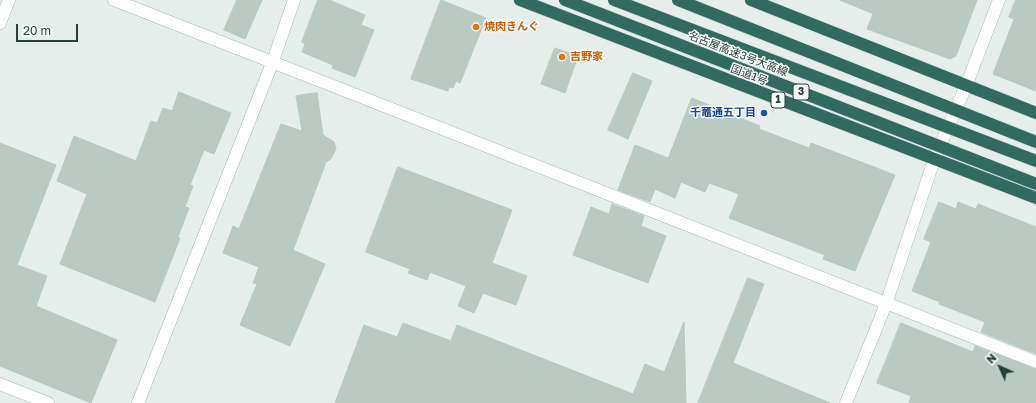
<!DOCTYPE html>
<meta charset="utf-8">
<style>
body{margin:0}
#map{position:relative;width:1036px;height:403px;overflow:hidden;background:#e5eeea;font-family:"Golos Text",sans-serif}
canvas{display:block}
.north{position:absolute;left:980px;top:347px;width:40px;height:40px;-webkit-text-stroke:3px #f6faf8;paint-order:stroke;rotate:315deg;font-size:11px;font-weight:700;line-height:16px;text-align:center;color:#254039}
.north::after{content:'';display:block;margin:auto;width:14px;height:18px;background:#254039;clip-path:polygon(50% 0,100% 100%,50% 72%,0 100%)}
.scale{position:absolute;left:16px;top:24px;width:62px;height:18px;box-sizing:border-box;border:2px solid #254039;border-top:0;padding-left:5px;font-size:12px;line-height:14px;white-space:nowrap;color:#254039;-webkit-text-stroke:3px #f6faf8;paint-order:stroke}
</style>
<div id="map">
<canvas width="1036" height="403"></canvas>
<div class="north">N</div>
<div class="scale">20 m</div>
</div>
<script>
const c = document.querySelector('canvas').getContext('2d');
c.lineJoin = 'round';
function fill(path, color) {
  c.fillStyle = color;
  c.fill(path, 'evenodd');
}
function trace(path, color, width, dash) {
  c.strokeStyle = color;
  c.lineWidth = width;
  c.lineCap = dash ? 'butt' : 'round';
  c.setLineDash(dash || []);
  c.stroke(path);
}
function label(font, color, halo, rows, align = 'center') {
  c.font = font + ' "Golos Text","Noto Sans JP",sans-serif';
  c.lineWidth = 3;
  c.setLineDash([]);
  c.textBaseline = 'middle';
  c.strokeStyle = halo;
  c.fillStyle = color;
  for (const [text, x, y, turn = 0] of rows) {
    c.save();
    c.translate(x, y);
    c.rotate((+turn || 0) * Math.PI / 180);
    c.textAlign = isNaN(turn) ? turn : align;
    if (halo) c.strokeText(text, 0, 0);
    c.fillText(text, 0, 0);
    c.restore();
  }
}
const building = new Path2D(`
 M 237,0 L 262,0 L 245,39 L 224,30 Z
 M 318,0 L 329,0 L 365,15 L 361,25 L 374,30 L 355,77 L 332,68 L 333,65 L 302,52 L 305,44 L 302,42 Z
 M 441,0 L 486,18 L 460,83 L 456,81 L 453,88 L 449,87 L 448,91 L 411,79 Z
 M 840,0 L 977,0 L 956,56 L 950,59 L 867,29 L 873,14 Z
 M 1016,0 L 1036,0 L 1036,91 L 993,74 L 1014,19 L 1009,17 Z
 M 555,48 L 578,56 L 565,93 L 541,84 Z
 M 633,73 L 652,81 L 628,139 L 608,130 Z
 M 179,92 L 231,113 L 214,154 L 204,150 L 190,185 L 193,186 L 185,207 L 189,208 L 178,237 L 180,238 L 155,302 L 60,264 L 87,194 L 57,181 L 74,136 L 136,161 L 151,121 L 157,123 L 163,108 L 172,111 Z
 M 317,93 L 323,135 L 334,142 L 336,149 L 331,159 L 326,162 L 293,250 L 325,264 L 290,346 L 240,325 L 257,284 L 253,283 L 259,267 L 223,253 L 233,226 L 239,229 L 281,124 L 302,131 L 296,96 Z
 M 692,98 L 760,126 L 759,129 L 809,148 L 811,143 L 895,175 L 855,271 L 823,259 L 825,255 L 729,218 L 739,194 L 709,183 L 705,192 L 681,182 L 675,198 L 655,189 L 650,202 L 618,190 L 635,145 L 668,158 Z
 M 0,143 L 56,165 L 17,265 L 47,276 L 36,306 L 117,340 L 91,403 L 0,366 Z
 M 398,167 L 512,210 L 492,263 L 527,276 L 516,305 L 483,293 L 474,313 L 458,306 L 466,286 L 430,272 L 427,280 L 408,273 L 410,269 L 366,252 Z
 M 939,202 L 956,209 L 958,202 L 976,209 L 978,204 L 1036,227 L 1036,354 L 981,332 L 985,322 L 939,304 L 940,302 L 912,291 L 931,242 L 924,239 Z
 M 612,204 L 644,216 L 641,226 L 666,236 L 648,283 L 573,255 L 591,207 L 609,214 Z
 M 748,278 L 764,284 L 733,363 L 830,403 L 698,403 Z
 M 684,322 L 686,403 L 335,403 L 364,325 L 397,337 L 403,323 L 451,341 L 457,325 L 633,394 L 645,364 L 664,372 Z
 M 901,323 L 973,352 L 975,346 L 1036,369 L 1036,403 L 909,403 L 911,396 L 877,383 Z`);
const street = new Path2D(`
 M 114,0 L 1036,362
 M 0,23 L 9,0
 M 0,384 L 48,403
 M 138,403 L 273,61 L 294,0`);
const secondary = new Path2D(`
 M 846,403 L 886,304 L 934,160 L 966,86 L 999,0`);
const highway = new Path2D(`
 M 520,0 L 1036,198
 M 751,0 L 1036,113`);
const highwayBridge = new Path2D(`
 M 565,0 L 1036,184
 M 614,0 L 1036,161
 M 678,0 L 1036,142`);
const markers = [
 [476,27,4,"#e8710a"],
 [562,57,4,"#e8710a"],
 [764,113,4,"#1a4fb4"]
];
const shields = [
 [801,92,16],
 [778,100,14]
];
const shieldNames = [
 ["3",801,92],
 ["1",778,100]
];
const foodNames = [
 ["焼肉きんぐ",484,27],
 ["吉野家",570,57]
];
const streetNames = [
 ["名古屋高速3号大高線",738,54,21],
 ["国道1号",749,75,21]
];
const transitNames = [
 ["千竈通五丁目",756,113]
];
fill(building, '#bbc9c3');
trace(building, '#b8c8c1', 1);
trace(street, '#a8b6b1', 13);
trace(secondary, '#a4b9b2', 13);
trace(highway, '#c2cac8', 13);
trace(street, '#fff', 12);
trace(secondary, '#fff', 12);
trace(highway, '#316b60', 12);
trace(highwayBridge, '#c2cac8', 13, []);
trace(highwayBridge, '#316b60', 12);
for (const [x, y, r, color] of markers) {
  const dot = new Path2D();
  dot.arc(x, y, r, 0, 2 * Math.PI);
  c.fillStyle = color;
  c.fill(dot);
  trace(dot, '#f6faf8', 1.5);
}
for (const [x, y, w] of shields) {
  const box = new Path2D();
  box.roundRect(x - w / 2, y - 8, w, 16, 3);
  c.fillStyle = '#f6faf8';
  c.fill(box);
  trace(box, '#254039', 1);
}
label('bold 10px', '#254039', null, shieldNames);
label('bold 11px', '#c56008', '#f6faf8', foodNames, 'left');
label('11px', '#254039', '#f6faf8', streetNames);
label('bold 11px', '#164399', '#f6faf8', transitNames, 'right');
</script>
